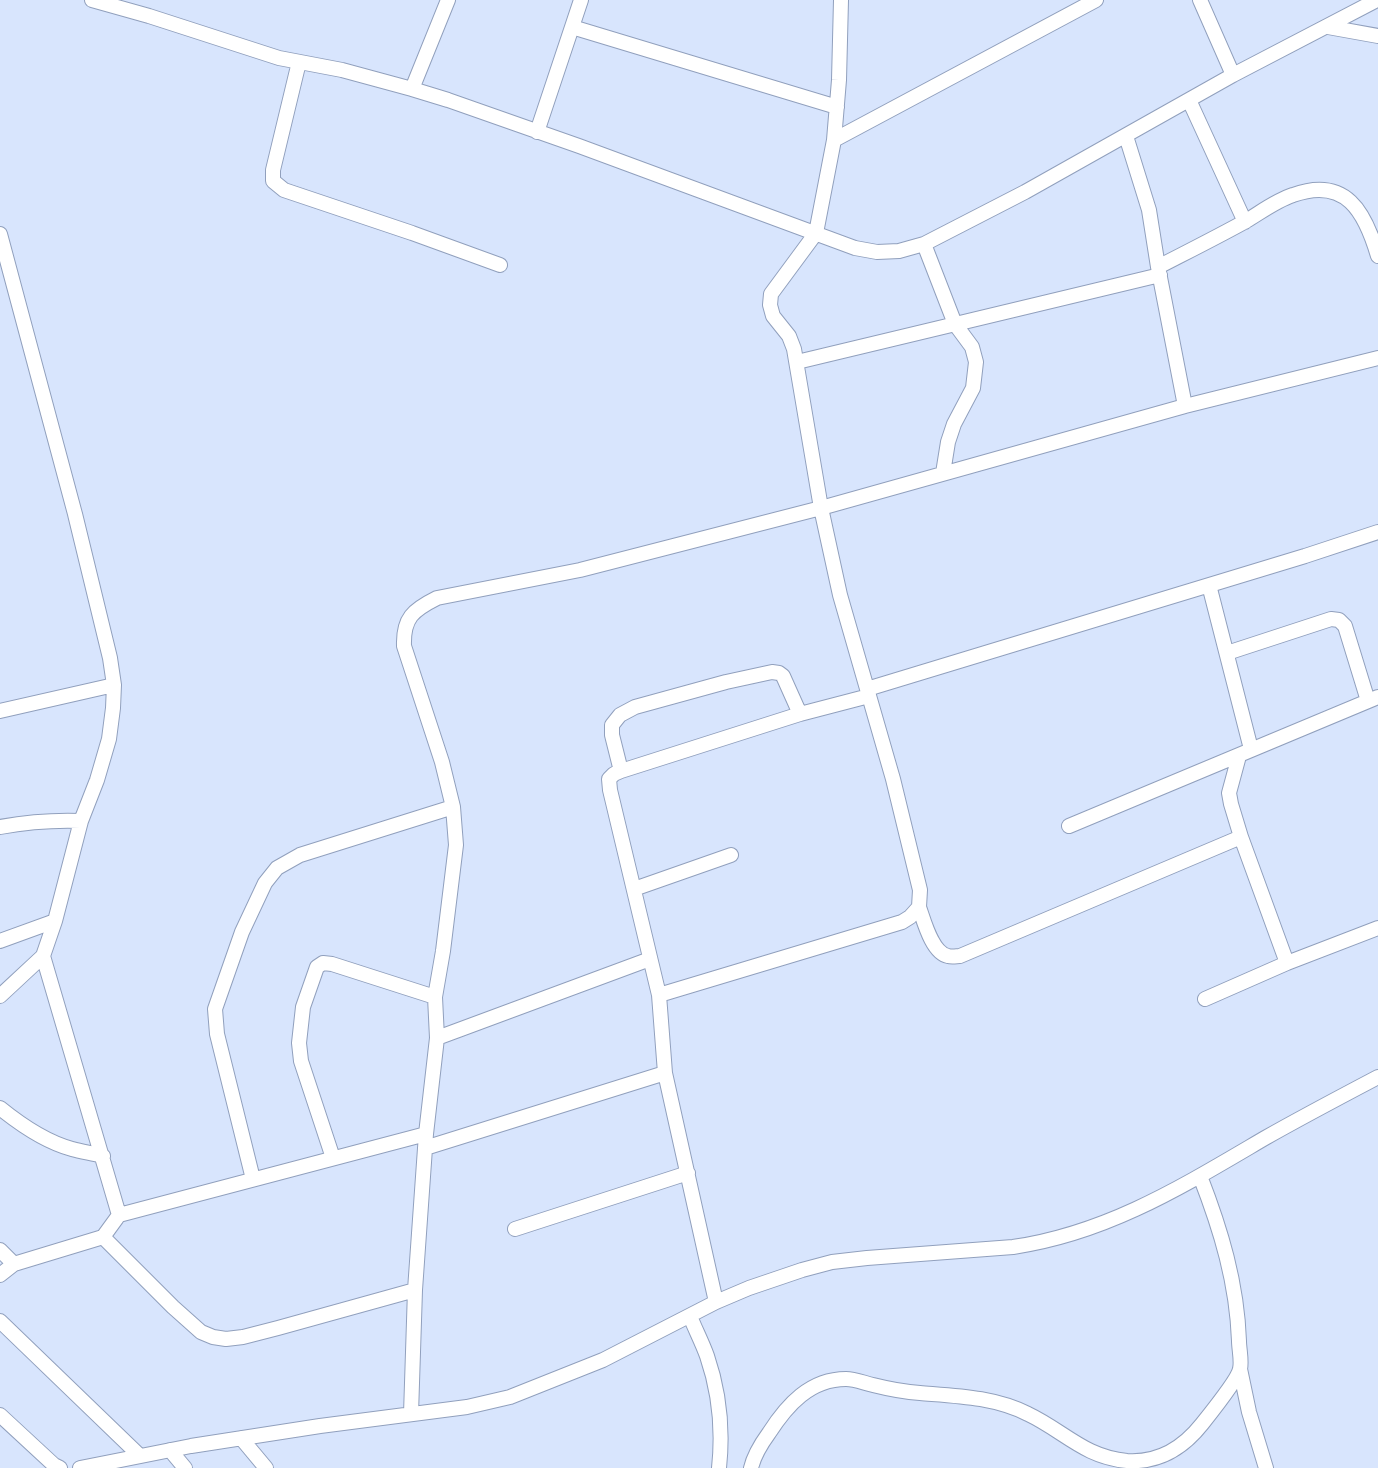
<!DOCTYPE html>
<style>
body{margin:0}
canvas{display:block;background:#d8e5fd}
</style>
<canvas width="1378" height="1468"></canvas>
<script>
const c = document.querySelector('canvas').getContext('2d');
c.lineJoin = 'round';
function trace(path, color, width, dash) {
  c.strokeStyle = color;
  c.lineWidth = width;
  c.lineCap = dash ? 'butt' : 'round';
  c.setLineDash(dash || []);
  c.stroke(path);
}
const minor = new Path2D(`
 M 92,0 L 149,16 L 279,58 L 342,70 L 412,89 L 448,100 L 579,146 L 855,248 L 877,252 L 899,251 L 924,244 L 1025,192 L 1233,75 L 1377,0
 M 1200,0 L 1233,75
 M 572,27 L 837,107
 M 1328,27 L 1378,36
 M 299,62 L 273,170 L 273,181 L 284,190 L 412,233 L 500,265
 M 412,89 L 448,0
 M 1189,100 L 1245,222
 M 537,132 L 581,0
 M 1126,136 L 1149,210 L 1158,267 L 1185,406
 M 834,140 L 1096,0
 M 0,234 L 75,514 L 110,658 L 114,685 L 113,708 L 109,739 L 97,780 L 81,821
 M 924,244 L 955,324 L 972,347 L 976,362 L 973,388 L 954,424 L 948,442 L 943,473
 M 1158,267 C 1187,252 1217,237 1246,221 C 1261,212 1277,200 1293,195 C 1346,176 1365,212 1378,256
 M 797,362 L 1160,275
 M 1209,585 L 1251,749
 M 1227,653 L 1331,619 L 1339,620 L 1345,626 L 1368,701
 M 867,689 L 1305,556 L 1378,532
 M 0,711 L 114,685
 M 621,771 L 612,735 L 612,725 L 620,715 L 635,707 L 726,682 L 772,672 L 779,673 L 783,676 L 800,714
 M 1069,826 L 1378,697
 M 0,827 C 27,822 53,820 81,821 L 55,921 L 43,956 L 119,1215
 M 1241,837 L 1287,963
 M 634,889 L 731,855
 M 919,907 C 924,921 932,953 948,956 C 952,957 957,956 960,956 L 1241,837 L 1231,804 L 1229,793 L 1239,756
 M 0,941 L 55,921
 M 659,995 L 902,922 L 910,917 L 919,907 L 920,890 L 893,779 L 840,595 L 821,508 L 794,349 L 789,336 L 773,316 L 770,305 L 771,294 L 816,233 L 834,140 L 839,80 L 841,0
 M 0,996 L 43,956
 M 1205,999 L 1287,963 L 1378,928
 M 437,1038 L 650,959
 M 0,1108 C 21,1125 46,1142 72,1149 C 82,1152 92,1153 103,1156
 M 425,1148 L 665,1073
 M 333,1158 L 301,1061 L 299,1043 L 303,1007 L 317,967 L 323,963 L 332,964 L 435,997
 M 253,1179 L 217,1034 L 215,1009 L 242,932 L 265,883 L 277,868 L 300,855 L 453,807
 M 515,1229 L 688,1173
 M 103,1237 L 173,1307 L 201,1332 L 213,1337 L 226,1339 L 243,1337 L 278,1328 L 415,1290
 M 0,1250 L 14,1264
 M 0,1275 L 14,1264 L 103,1237 L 119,1215 L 426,1134
 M 716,1302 L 665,1073 L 659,995 L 610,790 L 609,779 L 614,774 L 621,771 L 800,714 L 869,696
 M 690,1316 C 695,1329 702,1342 707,1356 C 719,1391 723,1431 719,1468
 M 0,1321 L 140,1456
 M 1240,1369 L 1249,1412 L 1266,1468
 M 411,1414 L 415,1290 L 426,1134 L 437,1038 L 435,997 L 443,951 L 456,845 L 453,807 L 442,762 L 404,646 C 403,618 413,610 437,598 L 580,570 L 821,508 L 1185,406 L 1378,358
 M 0,1415 L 54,1465 L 60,1468
 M 241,1438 L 266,1468
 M 170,1450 L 185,1468
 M 80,1468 L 191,1446 L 320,1426 L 467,1407 L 510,1397 L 603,1360 L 716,1302 L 749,1288 L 802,1270 L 832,1262 L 867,1258 L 1013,1247 C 1108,1233 1183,1186 1265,1138 C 1302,1117 1340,1097 1378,1077
 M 751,1468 C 754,1455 761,1444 769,1433 C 787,1405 810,1379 846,1379 C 855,1379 864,1383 873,1385 C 889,1389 904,1392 920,1393 C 957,1396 994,1397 1028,1414 C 1064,1431 1084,1457 1127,1461 C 1158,1463 1183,1448 1202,1424 C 1210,1414 1238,1379 1240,1369 C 1242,1361 1239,1349 1239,1341 C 1237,1283 1221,1230 1200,1176`);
trace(minor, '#91a0bd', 16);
trace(minor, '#fff', 14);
</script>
